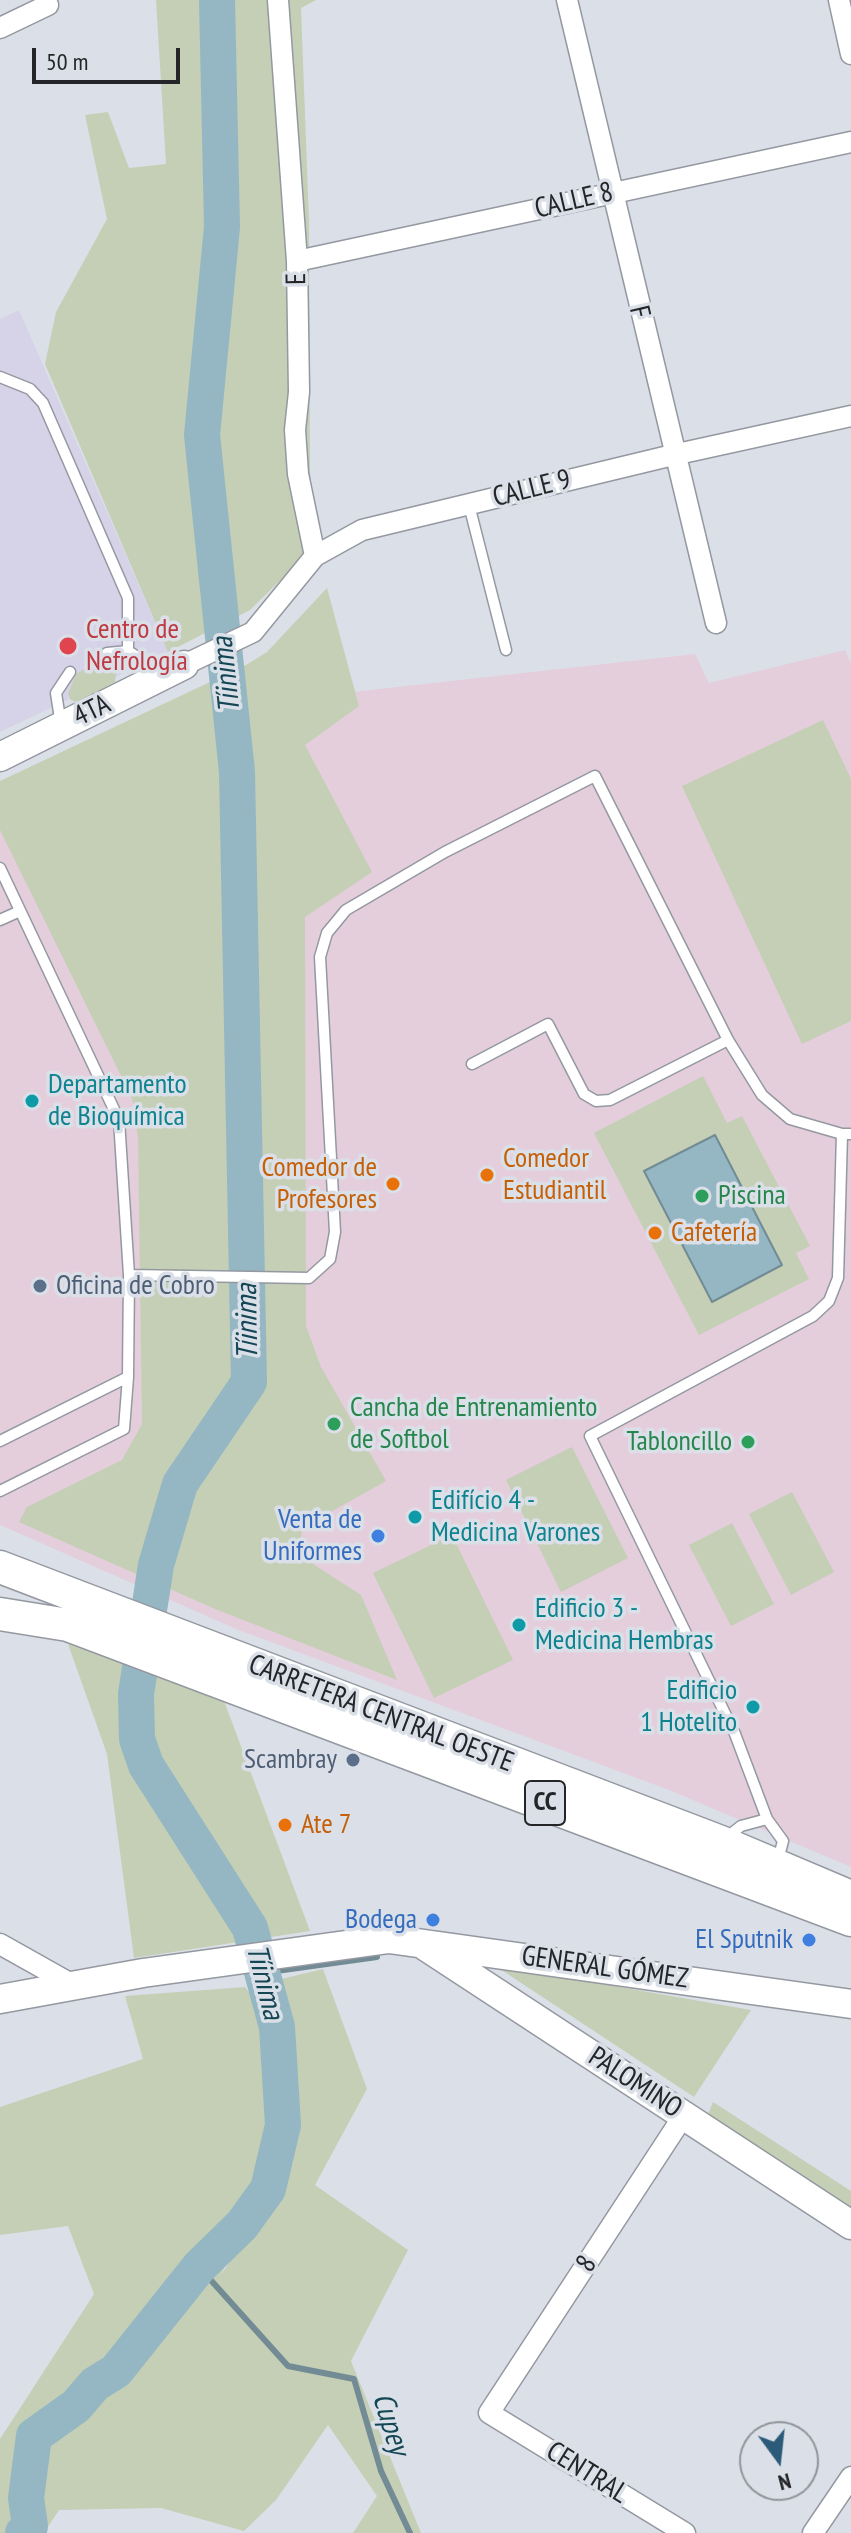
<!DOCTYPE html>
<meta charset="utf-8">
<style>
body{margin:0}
#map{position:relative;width:851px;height:2533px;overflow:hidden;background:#dbe0e8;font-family:"PT Sans Narrow",sans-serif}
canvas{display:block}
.north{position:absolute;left:739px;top:2421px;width:80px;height:80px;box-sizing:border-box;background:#dbe0e8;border:2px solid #91959b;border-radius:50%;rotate:165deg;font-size:22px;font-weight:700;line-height:32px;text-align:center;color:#232528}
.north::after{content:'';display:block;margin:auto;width:28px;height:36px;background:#2c5b7a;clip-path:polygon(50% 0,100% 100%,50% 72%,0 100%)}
.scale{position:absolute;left:32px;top:48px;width:148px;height:36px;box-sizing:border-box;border:4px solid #232528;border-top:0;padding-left:10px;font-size:24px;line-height:28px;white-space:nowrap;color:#232528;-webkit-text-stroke:6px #dbe0e8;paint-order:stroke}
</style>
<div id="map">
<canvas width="851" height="2533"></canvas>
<div class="north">N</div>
<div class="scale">50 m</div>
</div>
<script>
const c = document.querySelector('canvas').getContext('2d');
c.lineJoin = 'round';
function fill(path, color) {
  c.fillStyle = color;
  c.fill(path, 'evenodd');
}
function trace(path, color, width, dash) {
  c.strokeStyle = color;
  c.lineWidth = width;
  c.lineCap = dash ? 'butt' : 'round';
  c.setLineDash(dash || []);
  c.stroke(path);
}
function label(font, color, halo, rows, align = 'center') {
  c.font = font + ' "PT Sans Narrow",sans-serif';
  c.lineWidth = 7;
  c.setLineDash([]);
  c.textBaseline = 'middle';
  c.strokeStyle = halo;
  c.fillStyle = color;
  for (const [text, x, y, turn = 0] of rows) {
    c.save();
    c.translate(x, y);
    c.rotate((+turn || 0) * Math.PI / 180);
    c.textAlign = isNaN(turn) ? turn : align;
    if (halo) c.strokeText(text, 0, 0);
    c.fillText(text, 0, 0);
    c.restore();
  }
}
const education = new Path2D(`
 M 845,650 L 851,664 L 851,1867 L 669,1790 L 236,1629 L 0,1525 L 0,781 L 298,698 L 695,654 L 709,683 Z`);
const medical = new Path2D(`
 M 19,310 L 168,652 L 0,732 L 0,319 Z`);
const green = new Path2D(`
 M 156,0 L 316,0 L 301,8 L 309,221 L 310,473 L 319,542 L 250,610 L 168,652 L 45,364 L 56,312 L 107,219 L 85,115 L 108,112 L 129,168 L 166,164 Z
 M 327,588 L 359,706 L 305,745 L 372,872 L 305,917 L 306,1326 L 321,1367 L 386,1481 L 302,1528 L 299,1555 L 361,1595 L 397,1680 L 215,1609 L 19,1522 L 27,1507 L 122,1460 L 142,1424 L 138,1137 L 132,1098 L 0,830 L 0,781 L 246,665 L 267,652 Z
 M 100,660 L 110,660 L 117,665 L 115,682 L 76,702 L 71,700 L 68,694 L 76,674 Z
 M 823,720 L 851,779 L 851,1021 L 802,1044 L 682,786 Z
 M 703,1076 L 727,1123 L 742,1116 L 810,1246 L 796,1253 L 809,1279 L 699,1335 L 594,1133 Z
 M 572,1447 L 628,1558 L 561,1592 L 506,1480 Z
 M 792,1492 L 834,1572 L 791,1595 L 749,1514 Z
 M 732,1523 L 774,1604 L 731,1626 L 689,1545 Z
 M 452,1535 L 513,1660 L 434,1698 L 373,1573 Z
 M 68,1644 L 223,1698 L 310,1931 L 134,1958 L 107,1754 Z
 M 494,1965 L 751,2010 L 694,2097 Z
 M 323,1969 L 367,2089 L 315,2185 L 408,2250 L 351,2361 L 421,2533 L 353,2533 L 377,2496 L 328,2425 L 276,2500 L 244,2531 L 161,2508 L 59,2510 L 44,2533 L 0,2533 L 0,2439 L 94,2294 L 68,2226 L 0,2235 L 0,2107 L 143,2059 L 125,1996 L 245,1987 L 277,2027 L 273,2165 L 221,2275 L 293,2163 L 288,2057 L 273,1981 Z
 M 713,2102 L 851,2191 L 851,2212 L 706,2119 Z`);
const water = new Path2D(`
 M 715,1135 L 782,1265 L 712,1302 L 644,1171 Z`);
const stream = new Path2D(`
 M 262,1973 L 377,1957
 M 199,2267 L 288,2366 L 354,2379 L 381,2471 L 410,2533`);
const river = new Path2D(`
 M 23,2533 L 30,2526 L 26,2498 L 34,2436 L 76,2406 L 95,2384 L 116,2371 L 199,2267 L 242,2225 L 268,2189 L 283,2125 L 277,2027 L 250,1928 L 146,1765 L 137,1739 L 136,1694 L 156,1565 L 180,1484 L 249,1382 L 237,772 L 202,435 L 222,227 L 217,0`);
const lane = new Path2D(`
 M 0,377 L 30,389 L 43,403 L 128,598 L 128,651
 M 469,505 L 506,650
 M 107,653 L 128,651 L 139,658 L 150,680
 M 61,725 L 56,693 L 70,672
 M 0,868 L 119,1120 L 129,1275 L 128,1377 L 0,1441
 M 0,920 L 20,911
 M 472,1064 L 548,1024 L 584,1094 L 596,1101 L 610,1100 L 728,1040
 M 129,1275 L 309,1278 L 330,1259 L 335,1232 L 320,957 L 327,933 L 346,910 L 445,852 L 595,776 L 728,1040 L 762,1095 L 790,1119 L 842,1134 L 851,1134
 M 0,1491 L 124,1429 L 128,1377
 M 767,1819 L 735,1734 L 590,1436 L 813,1316 L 829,1301 L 838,1278 L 842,1134
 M 727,1837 L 741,1826 L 767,1819 L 783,1841 L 778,1860`);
const street = new Path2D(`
 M 278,0 L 297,261 L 299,392 L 295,430 L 298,474 L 315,556
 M 567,0 L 716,623
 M 839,0 L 851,54
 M 0,28 L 48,5 L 45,0
 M 297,261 L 851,142
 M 184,665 L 253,632 L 315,556 L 362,530 L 673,455 L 851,416
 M 0,1944 L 73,1985
 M 684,2115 L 489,2413 L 685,2533
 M 813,2533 L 851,2477`);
const secondary = new Path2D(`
 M 0,757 L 184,665
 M 425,1946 L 851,2225
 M 0,1999 L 143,1973 L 389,1939 L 851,2004`);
const primary = new Path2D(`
 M 0,1567 L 721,1842 L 851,1897
 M 0,1614 L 68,1625 L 851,1920`);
const markers = [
 [68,646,10,"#e0444e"],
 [32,1101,8,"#0f9aa8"],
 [487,1175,8,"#e8710a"],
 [393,1184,8,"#e8710a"],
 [702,1196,8,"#2e9e5b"],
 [655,1233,8,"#e8710a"],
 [40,1286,8,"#5c6f8a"],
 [334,1424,8,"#2e9e5b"],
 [748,1442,8,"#2e9e5b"],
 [415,1517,8,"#0f9aa8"],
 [378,1536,8,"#3f7fe0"],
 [519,1625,8,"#0f9aa8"],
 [753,1707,8,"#0f9aa8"],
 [353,1760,8,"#5c6f8a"],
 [285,1825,8,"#e8710a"],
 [433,1920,8,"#3f7fe0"],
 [809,1940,8,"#3f7fe0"]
];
const shields = [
 [545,1803,40]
];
const shieldNames = [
 ["CC",545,1803]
];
const streetNames = [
 ["CALLE 8",574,201,-13],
 ["E",297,279,-91],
 ["F",639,312,77],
 ["CALLE 9",532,489,-14],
 ["4TA",92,711,-26],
 ["CARRETERA CENTRAL OESTE",381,1714,21],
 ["GENERAL GÓMEZ",605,1968,8],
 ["PALOMINO",635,2083,33],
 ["8",587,2264,-57],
 ["CENTRAL",587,2473,32]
];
const healthNames = [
 ["Centro de",86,630],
 ["Nefrología",86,662]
];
const cultureNames = [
 ["Departamento",48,1085],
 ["de Bioquímica",48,1117],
 ["Edifício 4 -",431,1501],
 ["Medicina Varones",431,1533],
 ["Edificio 3 -",535,1609],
 ["Medicina Hembras",535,1641],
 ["Edificio",737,1691,"right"],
 ["1 Hotelito",737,1723,"right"]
];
const foodNames = [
 ["Comedor",503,1159],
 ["Estudiantil",503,1191],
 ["Comedor de",377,1168,"right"],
 ["Profesores",377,1200,"right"],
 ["Cafetería",671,1233],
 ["Ate 7",301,1825]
];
const leisureNames = [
 ["Piscina",718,1196],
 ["Cancha de Entrenamiento",350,1408],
 ["de Softbol",350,1440],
 ["Tabloncillo",732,1442,"right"]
];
const serviceNames = [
 ["Oficina de Cobro",56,1286],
 ["Scambray",337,1760,"right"]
];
const shopNames = [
 ["Venta de",362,1520],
 ["Uniformes",362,1552],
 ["Bodega",417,1920],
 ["El Sputnik",793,1940]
];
const waterNames = [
 ["Tíinima",227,675,-96],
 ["Tíinima",248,1322,-91],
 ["Tíinima",264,1982,76],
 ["Cupey",390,2424,73]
];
fill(education, '#e4cedc');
fill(medical, '#d6d2e8');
fill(green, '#c4cfb6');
fill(water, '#94b7c3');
trace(water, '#728b94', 2);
trace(stream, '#728b94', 6);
trace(river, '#94b7c3', 36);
trace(lane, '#9498a0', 13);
trace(street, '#9498a0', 23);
trace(secondary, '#9498a0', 31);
trace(primary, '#9498a0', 35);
trace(lane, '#fff', 10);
trace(street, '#fff', 20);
trace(secondary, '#fff', 28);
trace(primary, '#fff', 32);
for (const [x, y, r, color] of markers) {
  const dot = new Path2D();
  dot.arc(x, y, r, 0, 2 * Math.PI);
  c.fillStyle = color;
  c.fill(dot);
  trace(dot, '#dbe0e8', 3);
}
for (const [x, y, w] of shields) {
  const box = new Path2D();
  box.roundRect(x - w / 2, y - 22, w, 44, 6);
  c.fillStyle = '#dbe0e8';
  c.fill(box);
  trace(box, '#232528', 2);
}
label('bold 26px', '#232528', null, shieldNames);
label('28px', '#232528', '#dbe0e8', streetNames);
label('28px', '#be3a42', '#dbe0e8', healthNames, 'left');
label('28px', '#0d838f', '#dbe0e8', cultureNames, 'left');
label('28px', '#c56008', '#dbe0e8', foodNames, 'left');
label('28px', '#27864d', '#dbe0e8', leisureNames, 'left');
label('28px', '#4e5e75', '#dbe0e8', serviceNames, 'left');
label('28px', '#366cbe', '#dbe0e8', shopNames, 'right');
label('italic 30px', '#144655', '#dbe0e8', waterNames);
</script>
